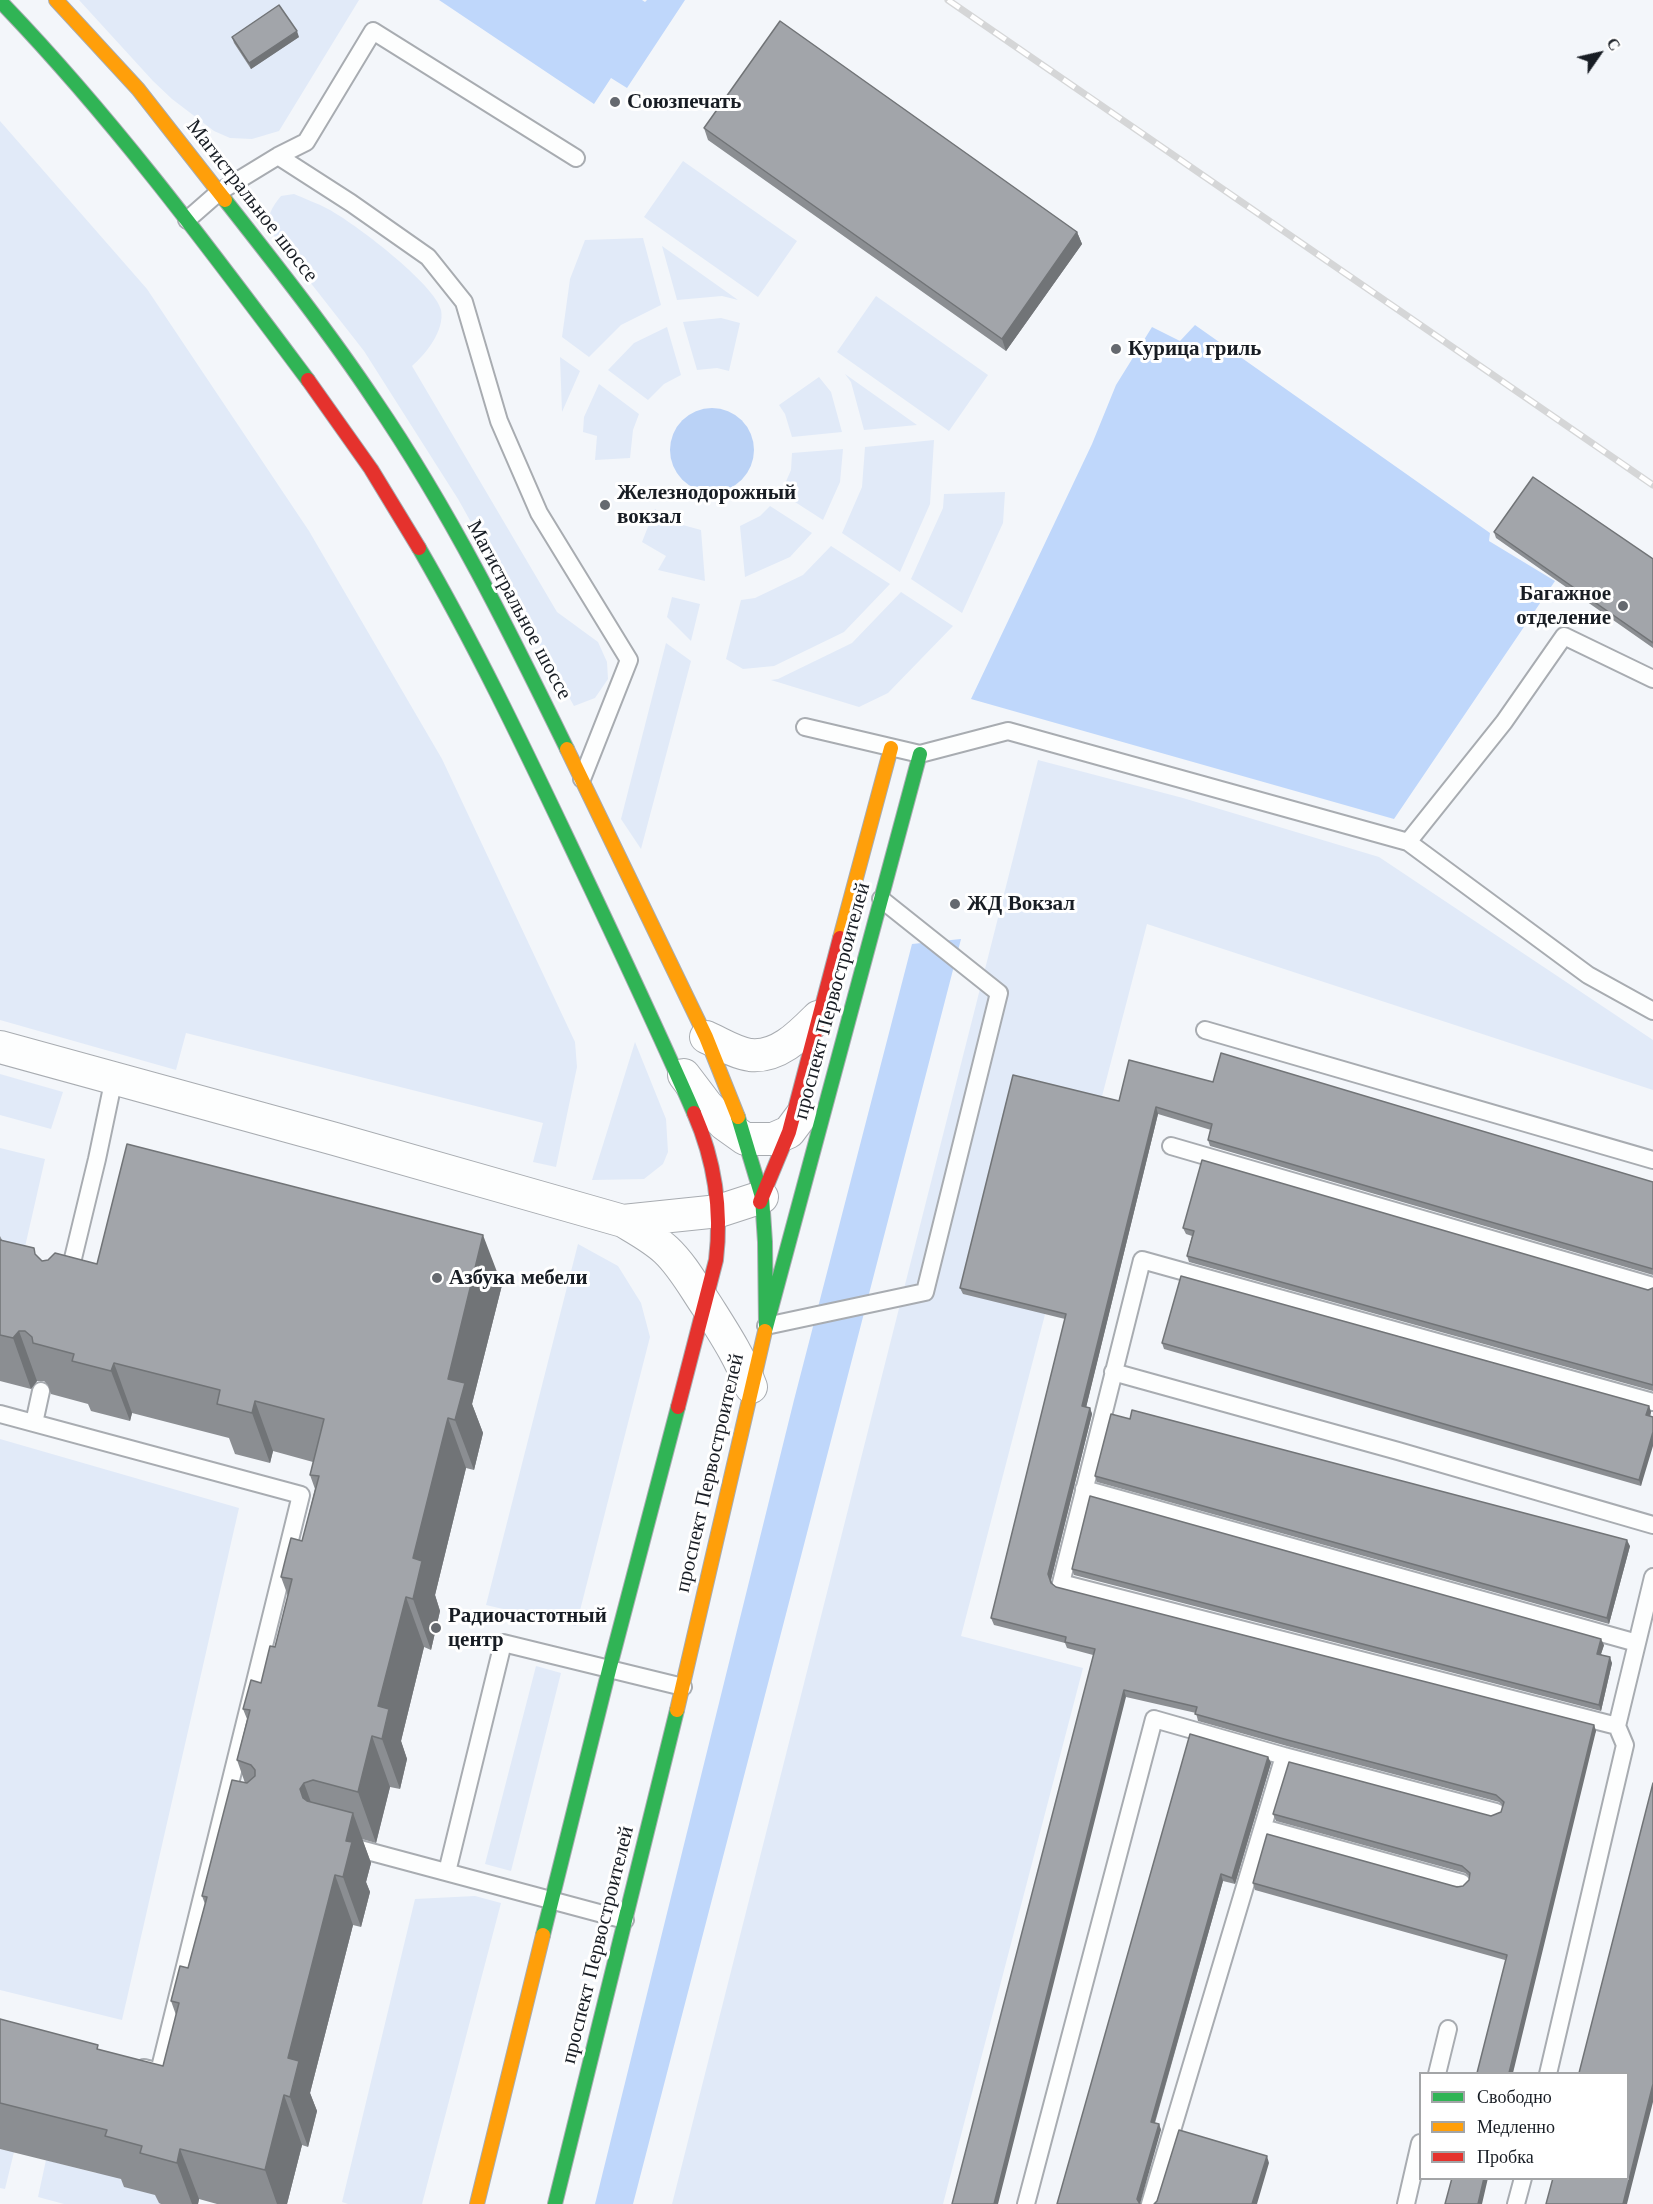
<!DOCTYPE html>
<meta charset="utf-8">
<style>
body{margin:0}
#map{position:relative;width:1653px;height:2204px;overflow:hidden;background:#f3f6fa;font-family:"Libre Baskerville",serif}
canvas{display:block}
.legend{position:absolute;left:1419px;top:2072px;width:210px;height:108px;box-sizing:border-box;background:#fff;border:2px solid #a3a5a7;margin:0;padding:8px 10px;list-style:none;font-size:18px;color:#181d24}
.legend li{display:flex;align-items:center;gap:12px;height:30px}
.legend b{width:30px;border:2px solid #a3a5a7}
.north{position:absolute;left:1569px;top:24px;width:60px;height:60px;-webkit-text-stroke:4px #fff;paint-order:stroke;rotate:56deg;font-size:16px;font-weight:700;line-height:24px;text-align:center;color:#181d24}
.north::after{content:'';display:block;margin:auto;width:21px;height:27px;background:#181d24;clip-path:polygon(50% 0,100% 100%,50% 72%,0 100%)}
</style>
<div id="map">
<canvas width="1653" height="2204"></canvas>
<ul class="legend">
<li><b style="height:8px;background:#30b455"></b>Свободно</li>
<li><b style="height:8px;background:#ff9f0a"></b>Медленно</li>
<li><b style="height:8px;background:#e5322d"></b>Пробка</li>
</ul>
<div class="north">С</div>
</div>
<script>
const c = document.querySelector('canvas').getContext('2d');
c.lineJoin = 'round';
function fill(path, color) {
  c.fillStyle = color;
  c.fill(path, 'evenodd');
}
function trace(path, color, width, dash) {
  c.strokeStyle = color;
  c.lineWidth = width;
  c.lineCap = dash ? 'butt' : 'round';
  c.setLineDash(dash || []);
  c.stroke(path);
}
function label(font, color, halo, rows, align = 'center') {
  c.font = font + ' "Libre Baskerville",serif';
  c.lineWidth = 6;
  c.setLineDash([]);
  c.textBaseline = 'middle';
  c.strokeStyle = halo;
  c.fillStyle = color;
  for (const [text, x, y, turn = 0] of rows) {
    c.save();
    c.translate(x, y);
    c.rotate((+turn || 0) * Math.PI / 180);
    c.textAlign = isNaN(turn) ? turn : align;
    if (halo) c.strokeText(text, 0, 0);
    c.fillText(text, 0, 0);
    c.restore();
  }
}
const green = new Path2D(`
 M 79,0 L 359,0 L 279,131 L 252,139 L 230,138 L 214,131 L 172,99 L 153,81 Z
 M 0,121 L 147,289 L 309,531 L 442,759 L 575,1042 L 577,1067 L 556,1167 L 533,1162 L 543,1123 L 186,1033 L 176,1070 L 0,1020 Z
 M 683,161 L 797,241 L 758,297 L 644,217 Z
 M 294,194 C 305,199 317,203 328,209 C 353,222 435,284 441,310 C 445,330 426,354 412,366 L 557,612 L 598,642 L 607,662 L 608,679 L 595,698 L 574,706 L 458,499 L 364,351 L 270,231 C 266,216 272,207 281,196 Z
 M 643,238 L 661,305 L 621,325 L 589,357 L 562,337 L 570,279 L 585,240 Z
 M 662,246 L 738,300 L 722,296 L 677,300 Z
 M 876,296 L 988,375 L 949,431 L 837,352 Z
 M 721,318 L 740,323 L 729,371 L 717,368 L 697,370 L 683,322 Z
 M 667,327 L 681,375 L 664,384 L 648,400 L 608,370 L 634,343 Z
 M 560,357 L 580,371 L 562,412 Z
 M 845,374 L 917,425 L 864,430 L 851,382 Z
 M 819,377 L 831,392 L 842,432 L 792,437 L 785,414 L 779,405 Z
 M 599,384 L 639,414 L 633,430 L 630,458 L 595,460 L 597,436 L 583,432 L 584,417 Z
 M 934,440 L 930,504 L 900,572 L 842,533 L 862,487 L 865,447 Z
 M 843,449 L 840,482 L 823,520 L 781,493 L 791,470 L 792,453 Z
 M 1005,492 L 1003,523 L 962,613 L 911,579 L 943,508 L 944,494 Z
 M 770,506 L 812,533 L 790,557 L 745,577 L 740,526 L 760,516 Z
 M 655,509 L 679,524 L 701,530 L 705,581 L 658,570 L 666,556 L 642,542 Z
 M 831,546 L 890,584 L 844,632 L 774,666 L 743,669 L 726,659 L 741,600 L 755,598 L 803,575 Z
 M 901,592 L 953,626 L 888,693 L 859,707 L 771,680 L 778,679 L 852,643 Z
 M 672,597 L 700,604 L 691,641 L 667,617 Z
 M 666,643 L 691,661 L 641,849 L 621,819 Z
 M 1038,760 L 1183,798 L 1379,857 L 1653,1040 L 1653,1090 L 1147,924 L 961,1636 L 1083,1668 L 943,2204 L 672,2204 Z
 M 635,1042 L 666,1119 L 668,1152 L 663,1164 L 644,1179 L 592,1180 Z
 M 0,1074 L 63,1092 L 51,1129 L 0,1115 Z
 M 0,1148 L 45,1159 L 17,1282 L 0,1278 Z
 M 578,1244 L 618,1266 L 641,1303 L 650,1337 L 576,1626 L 486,1605 Z
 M 0,1439 L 239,1508 L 122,2020 L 0,1990 Z
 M 536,1666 L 561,1673 L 511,1871 L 485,1864 Z
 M 475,1896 L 501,1903 L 422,2204 L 348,2204 L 342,2202 L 415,1899 Z
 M 0,2149 L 14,2152 L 5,2189 L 0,2188 Z
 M 46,2160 L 96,2173 L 98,2168 L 160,2196 L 161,2204 L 64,2204 L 38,2197 Z`);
const forest = new Path2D(`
 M 439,0 L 642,0 L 645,2 L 647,0 L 685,0 L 627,88 L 611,78 L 594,104 Z
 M 1195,325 L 1490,533 L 1489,541 L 1555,581 L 1394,819 L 971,699 L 1092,444 L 1116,385 L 1152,327 L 1180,341 Z
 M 961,939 L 633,2204 L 595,2204 L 794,1400 L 912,944 Z`);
const water = new Path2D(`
 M670 450a42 42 0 1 1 84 0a42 42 0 1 1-84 0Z`);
const lane = new Path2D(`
 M 278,156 L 351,203 L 428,257 L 464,302 L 499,421 L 539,513 L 629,660 L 582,779
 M 187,220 L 219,192 L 278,156 L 306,142 L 373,31 L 576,158
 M 805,727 L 920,754 L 1008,731 L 1408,842 L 1588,975 L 1653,1011
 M 1408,842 L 1504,722 L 1564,636 L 1653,679
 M 1205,1030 L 1653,1160
 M 1171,1146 L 1653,1286
 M 68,1279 L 97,1159 L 114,1078
 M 766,1326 L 925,1292 L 999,993 L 881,899
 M 1113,1372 L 1398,1451 L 1653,1525
 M 0,1414 L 301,1495 L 159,2072 L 144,2068
 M 34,1423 L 41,1391
 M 1084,1489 L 1637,1643
 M 1617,1726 L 1061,1583 L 1142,1260 L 1653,1402
 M 1284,1756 L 1496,1812
 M 1263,1828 L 1462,1883
 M 345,1845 L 625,1920
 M 447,1872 L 503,1643 L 683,1687
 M 1437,2074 L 1448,2029
 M 1548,2074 L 1625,1745 L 1617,1726 L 1653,1577
 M 1026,2204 L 1154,1719 L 1284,1756 L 1150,2204
 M 1406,2204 L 1420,2143
 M 1516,2204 L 1523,2178`);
const street = new Path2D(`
 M 706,1037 C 720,1043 735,1053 750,1055 C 778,1058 800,1035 818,1017
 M 0,1047 L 335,1139 L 623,1221 C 638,1230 653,1238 666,1250 C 683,1266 694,1287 707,1306 C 724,1333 740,1357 751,1387
 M 684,1075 L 706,1104 L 724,1124 L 745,1139 L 773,1139 L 789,1132 L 801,1116
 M 623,1221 L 719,1211 L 762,1197`);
const fast = new Path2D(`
 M 0,1 C 113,118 210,249 308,380
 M 225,200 C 277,266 329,332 375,401 C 450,511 509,630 567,749
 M 419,548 C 474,643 521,741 568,840 C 611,931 654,1021 694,1113
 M 738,1117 L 762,1197 L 765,1242 L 766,1326
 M 765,1331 L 920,754
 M 543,1935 L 609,1670 L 678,1407
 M 555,2204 L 677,1710`);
const slow = new Path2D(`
 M 56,0 L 138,89 L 225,200
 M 567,749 L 706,1037 L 738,1117
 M 840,938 L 891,748
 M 677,1710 L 765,1331
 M 477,2204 L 543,1935`);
const jam = new Path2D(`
 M 308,380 L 371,469 L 419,548
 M 760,1202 L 789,1132 L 840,938
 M 678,1407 L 716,1260 C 722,1210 714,1159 694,1113`);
const rail = new Path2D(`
 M 948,0 L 1653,485`);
const wall = new Path2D(`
 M 232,37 L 299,37 L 251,69 L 234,43 Z
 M 704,128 L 1077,232 L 1082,244 L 1006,351 L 708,140 Z
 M 1494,532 L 1653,559 L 1653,648 L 1496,538 Z
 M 1213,1082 L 1653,1182 L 1653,1275 L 1210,1146 L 1208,1140 L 1211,1130 L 1158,1114 L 1086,1407 L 1090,1408 L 1092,1414 L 1051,1580 L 1052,1584 L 1056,1587 L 1594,1725 L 1596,1731 L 1505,1960 L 1255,1890 L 1253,1883 L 1463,1886 L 1469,1880 L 1470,1877 L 1465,1873 L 1276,1821 L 1273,1814 L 1491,1816 L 1501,1812 L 1503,1806 L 1499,1802 L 1287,1746 L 1198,1721 L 1196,1713 L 1126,1697 L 1093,1655 L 1067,1648 L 1065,1643 L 994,1625 L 991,1618 L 1065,1319 L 963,1294 L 960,1288 L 1119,1101 Z
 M 1183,1228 L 1648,1290 L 1653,1288 L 1653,1391 L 1189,1262 L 1187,1256 L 1192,1236 L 1186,1234 Z
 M 0,1236 L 2,1240 L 38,1257 L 42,1261 L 502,1285 L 472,1404 L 483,1433 L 474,1470 L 466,1468 L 435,1595 L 440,1611 L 431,1650 L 424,1647 L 401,1741 L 407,1759 L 400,1789 L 390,1787 L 376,1843 L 362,1839 L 371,1863 L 366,1882 L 370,1892 L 361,1927 L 353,1925 L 310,2093 L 317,2111 L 308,2147 L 302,2145 L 287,2204 L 217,2204 L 199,2199 L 198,2204 L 161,2204 L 159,2203 L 155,2195 L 124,2187 L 121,2179 L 0,2149 L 0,2019 L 99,2050 L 163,2066 L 176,2015 L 171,2001 L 188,1968 L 205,1904 L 202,1896 L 245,1783 L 237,1760 L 247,1719 L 243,1709 L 261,1683 L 275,1647 L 288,1596 L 281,1577 L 302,1541 L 315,1489 L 310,1475 L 313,1462 L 273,1451 L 270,1463 L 235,1454 L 229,1438 L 132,1413 L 130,1421 L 91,1411 L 88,1404 L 51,1394 L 48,1385 L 44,1381 L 37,1381 L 31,1389 L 0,1381 Z
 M 1162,1343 L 1649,1406 L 1651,1412 L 1641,1486 L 1164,1349 Z
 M 1095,1476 L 1630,1546 L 1609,1624 L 1097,1482 Z
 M 1072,1569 L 1604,1645 L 1601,1654 L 1612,1663 L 1601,1711 L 1074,1575 Z
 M 1268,1757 L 1271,1763 L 1235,1884 L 1223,1881 L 1155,2123 L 1159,2124 L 1161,2130 L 1057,2204 Z`);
const shadedWall = new Path2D(`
 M 297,31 L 299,37 L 251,69 L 249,63 Z
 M 1077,232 L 1082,244 L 1006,351 L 1002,339 Z
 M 1156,1107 L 1158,1114 L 1085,1412 L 1082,1406 Z
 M 483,1235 L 502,1285 L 472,1404 L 483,1433 L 474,1470 L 455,1420 L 448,1379 Z
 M 19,1331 L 37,1381 L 31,1389 L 13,1338 Z
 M 114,1363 L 132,1413 L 130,1421 L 111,1371 Z
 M 255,1401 L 273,1451 L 270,1463 L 252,1413 Z
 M 1649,1406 L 1651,1412 L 1648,1421 L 1646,1415 Z
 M 1090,1408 L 1092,1414 L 1051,1580 L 1053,1590 L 1048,1574 Z
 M 448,1418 L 466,1468 L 435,1595 L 440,1611 L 431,1650 L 413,1599 L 413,1558 Z
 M 1653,1432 L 1653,1446 L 1641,1486 L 1639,1480 Z
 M 1627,1540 L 1630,1546 L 1609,1624 L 1607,1618 Z
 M 406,1597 L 424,1647 L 401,1741 L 407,1759 L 400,1789 L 382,1739 L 378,1706 Z
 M 1601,1639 L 1604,1645 L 1599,1660 L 1597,1654 Z
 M 1610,1657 L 1612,1663 L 1601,1711 L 1599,1705 Z
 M 1124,1690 L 1126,1697 L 998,2204 L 994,2204 Z
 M 1594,1725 L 1596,1731 L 1513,2073 L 1509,2073 Z
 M 372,1736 L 390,1787 L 376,1843 L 358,1792 Z
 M 1268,1757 L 1271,1763 L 1235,1884 L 1232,1878 Z
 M 304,1783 L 322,1833 L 303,1798 L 300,1789 Z
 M 353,1813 L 371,1863 L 366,1882 L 370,1892 L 361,1927 L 343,1877 L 346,1841 Z
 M 1221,1874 L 1223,1881 L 1153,2128 L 1151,2122 Z
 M 335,1875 L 353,1925 L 310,2093 L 317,2111 L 308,2147 L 290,2097 L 288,2058 Z
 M 1653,2084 L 1653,2102 L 1627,2204 L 1623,2204 Z
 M 284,2095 L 302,2145 L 287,2204 L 277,2204 L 265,2170 Z
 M 1159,2124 L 1161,2130 L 1140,2204 L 1137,2199 Z
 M 180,2149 L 199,2199 L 198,2204 L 192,2204 L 177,2163 Z
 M 1267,2156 L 1269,2163 L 1257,2204 L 1252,2204 Z
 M 1484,2178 L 1488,2178 L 1482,2204 L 1478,2204 Z`);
const building = new Path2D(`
 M 279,5 L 297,31 L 249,63 L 232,37 Z
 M 780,21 L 1077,232 L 1002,339 L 704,128 Z
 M 1533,477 L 1653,559 L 1653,643 L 1494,532 Z
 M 1221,1053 L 1653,1182 L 1653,1269 L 1208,1140 L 1212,1124 L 1156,1107 L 1082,1406 L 1090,1408 L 1048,1574 L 1051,1583 L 1056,1587 L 1594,1725 L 1509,2073 L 1477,2073 L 1507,1955 L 1253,1883 L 1267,1834 L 1457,1887 L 1463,1886 L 1469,1880 L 1470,1873 L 1462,1866 L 1273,1814 L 1289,1762 L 1491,1816 L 1501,1812 L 1504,1802 L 1496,1795 L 1284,1739 L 1195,1714 L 1197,1707 L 1124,1690 L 994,2204 L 952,2204 L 1095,1649 L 1065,1642 L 1066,1637 L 991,1618 L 1066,1314 L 960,1288 L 1013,1075 L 1119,1101 L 1129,1060 L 1213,1082 Z
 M 127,1144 L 483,1235 L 448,1379 L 465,1383 L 455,1420 L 448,1418 L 413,1558 L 422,1561 L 413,1599 L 406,1597 L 378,1706 L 389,1709 L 382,1739 L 372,1736 L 358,1792 L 313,1780 L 304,1783 L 300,1789 L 303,1798 L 307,1801 L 353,1813 L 346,1841 L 352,1842 L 343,1877 L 335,1875 L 288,2058 L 299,2061 L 290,2097 L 284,2095 L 265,2170 L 180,2149 L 177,2163 L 140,2153 L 142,2146 L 105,2136 L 107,2130 L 0,2103 L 0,2019 L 98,2045 L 97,2049 L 163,2066 L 179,2003 L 171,2001 L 180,1966 L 188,1968 L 207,1897 L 202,1896 L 232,1780 L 247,1783 L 255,1776 L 255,1770 L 251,1765 L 237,1760 L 250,1710 L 243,1709 L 251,1680 L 261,1683 L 270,1646 L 275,1647 L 292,1579 L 281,1577 L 286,1557 L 291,1538 L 302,1541 L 319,1476 L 310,1475 L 324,1419 L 255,1401 L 252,1413 L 217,1404 L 220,1390 L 114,1363 L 111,1371 L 72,1361 L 74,1354 L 33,1343 L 32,1337 L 25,1331 L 19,1331 L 13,1338 L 0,1335 L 0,1240 L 34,1248 L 35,1254 L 42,1261 L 48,1260 L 55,1253 L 97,1264 Z
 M 1202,1160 L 1648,1290 L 1653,1288 L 1653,1385 L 1187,1256 L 1194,1231 L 1183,1228 Z
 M 1181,1276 L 1649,1406 L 1646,1415 L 1653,1417 L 1653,1432 L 1639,1480 L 1162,1343 Z
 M 1132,1410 L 1627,1540 L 1607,1618 L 1095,1476 L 1111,1414 L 1130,1419 Z
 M 1090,1496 L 1601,1639 L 1597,1654 L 1610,1657 L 1599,1705 L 1072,1569 Z
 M 1190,1734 L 1268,1757 L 1232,1878 L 1221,1874 L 1151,2122 L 1159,2124 L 1137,2199 L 1140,2204 L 1057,2204 Z
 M 1653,1783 L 1653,2084 L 1623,2204 L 1546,2204 L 1553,2178 L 1628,2178 L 1628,2073 L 1579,2073 Z
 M 1179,2130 L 1267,2156 L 1252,2204 L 1154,2204 L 1157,2201 Z
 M 1452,2178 L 1484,2178 L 1478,2204 L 1445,2204 Z`);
const markers = [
 [615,102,6,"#65696f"],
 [1116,349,6,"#65696f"],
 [605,505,6,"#65696f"],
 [1623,606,6,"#65696f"],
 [955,904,6,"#65696f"],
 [437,1278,6,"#65696f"],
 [436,1628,6,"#65696f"]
];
const poiNames = [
 ["Союзпечать",627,102],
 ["Курица гриль",1128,349],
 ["Железнодорожный",617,493],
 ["вокзал",617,517],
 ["Багажное",1611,594,"right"],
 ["отделение",1611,618,"right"],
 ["ЖД Вокзал",967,904],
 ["Азбука мебели",449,1278],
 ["Радиочастотный",448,1616],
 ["центр",448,1640]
];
const streetNames = [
 ["Магистральное шоссе",252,201,52],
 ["Магистральное шоссе",519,610,62],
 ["проспект Первостроителей",832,1001,-75],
 ["проспект Первостроителей",710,1473,-77],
 ["проспект Первостроителей",598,1945,-76]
];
fill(green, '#e1eaf8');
fill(forest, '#bfd7fb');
fill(water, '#bad2f6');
trace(lane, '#a8acb1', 20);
trace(street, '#a8acb1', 34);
trace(fast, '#a8acb1', 16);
trace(slow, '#a8acb1', 16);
trace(jam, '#a8acb1', 16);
trace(lane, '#fdfefe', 16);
trace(street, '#fdfefe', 32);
trace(fast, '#30b455', 14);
trace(slow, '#ff9f0a', 14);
trace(jam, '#e5322d', 14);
trace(rail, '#d5d6d7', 7);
trace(rail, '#fff', 4.5, [14]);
fill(wall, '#8b8e92');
fill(shadedWall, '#717477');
fill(building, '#a2a5aa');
trace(building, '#717477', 1.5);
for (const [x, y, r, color] of markers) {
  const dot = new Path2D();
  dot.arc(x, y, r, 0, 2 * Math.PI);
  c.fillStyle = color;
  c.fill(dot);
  trace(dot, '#fff', 2);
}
label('bold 21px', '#181d24', '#fff', poiNames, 'left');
label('21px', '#181d24', '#fff', streetNames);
</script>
